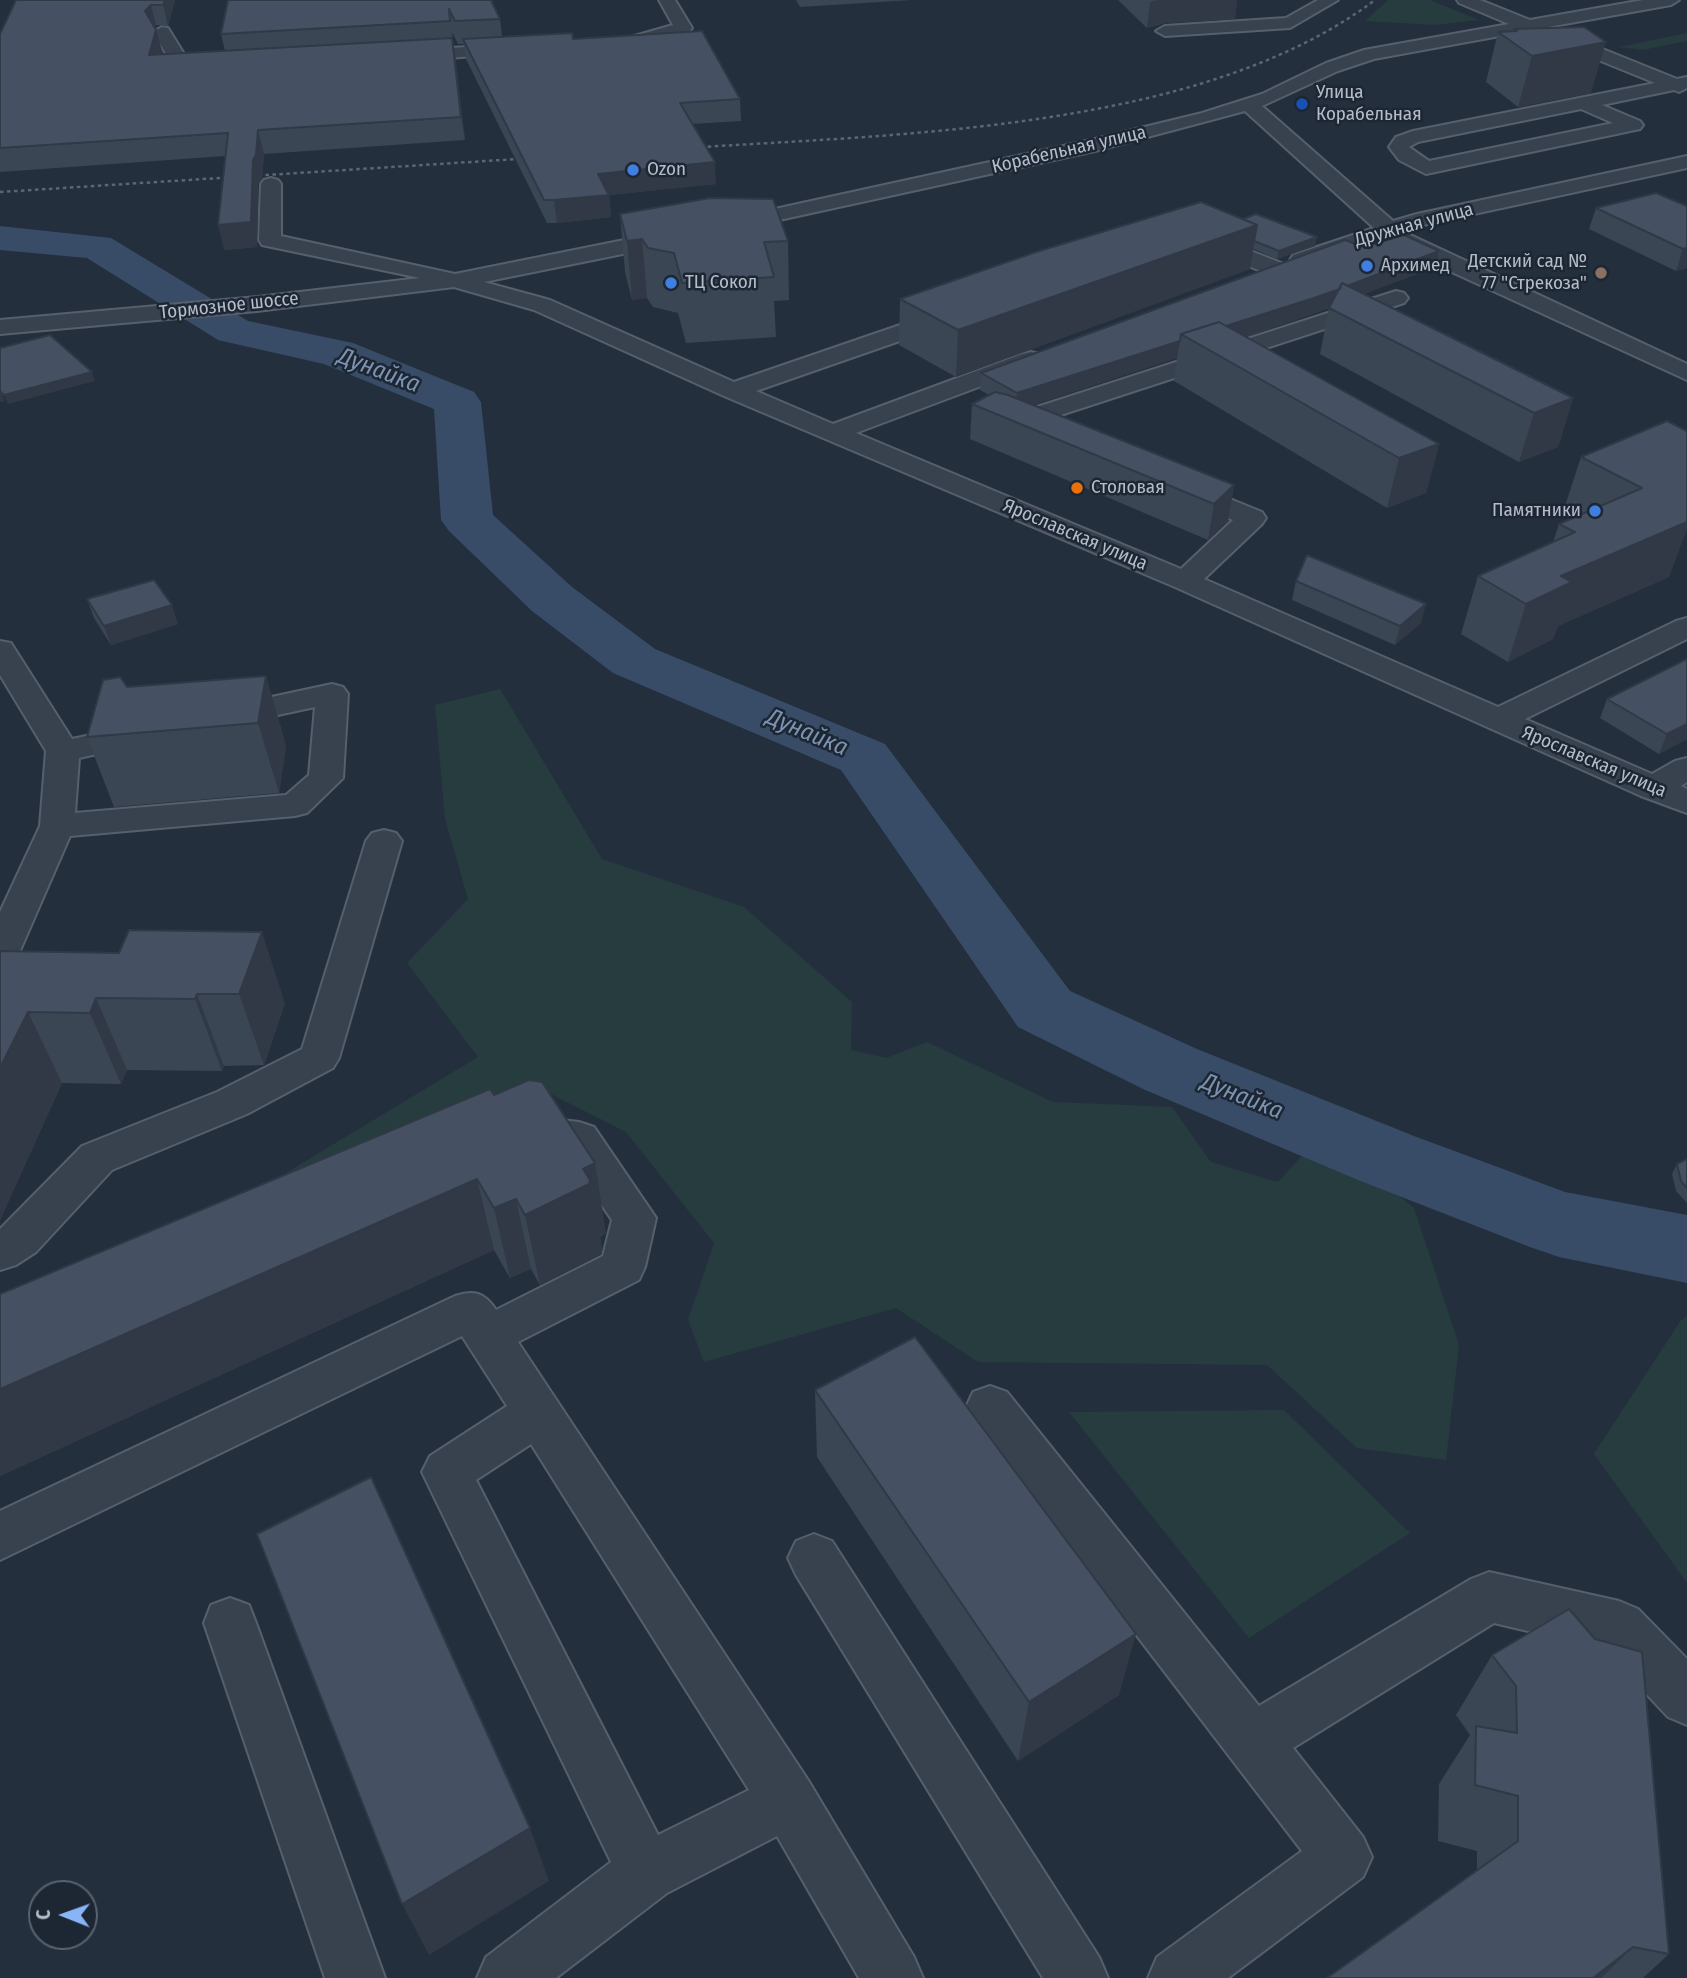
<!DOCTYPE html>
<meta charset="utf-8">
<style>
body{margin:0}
#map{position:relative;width:1687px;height:1978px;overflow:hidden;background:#242f3e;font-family:"Fira Sans Condensed",sans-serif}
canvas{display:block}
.north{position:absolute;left:28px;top:1880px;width:70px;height:70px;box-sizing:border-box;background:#1d2633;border:2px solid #59626f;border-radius:50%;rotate:271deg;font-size:19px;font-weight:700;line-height:28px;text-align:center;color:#b4bcc9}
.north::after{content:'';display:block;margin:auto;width:24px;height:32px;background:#8ab4f8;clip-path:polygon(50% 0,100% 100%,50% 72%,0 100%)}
</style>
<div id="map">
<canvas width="1687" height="1978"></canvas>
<div class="north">С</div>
</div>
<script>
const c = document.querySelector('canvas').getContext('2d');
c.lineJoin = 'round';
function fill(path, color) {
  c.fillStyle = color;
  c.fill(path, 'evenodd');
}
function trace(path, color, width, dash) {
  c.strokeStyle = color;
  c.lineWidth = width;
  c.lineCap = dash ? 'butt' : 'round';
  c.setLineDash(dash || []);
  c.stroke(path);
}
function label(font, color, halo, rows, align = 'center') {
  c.font = font + ' "Fira Sans Condensed",sans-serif';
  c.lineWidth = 5;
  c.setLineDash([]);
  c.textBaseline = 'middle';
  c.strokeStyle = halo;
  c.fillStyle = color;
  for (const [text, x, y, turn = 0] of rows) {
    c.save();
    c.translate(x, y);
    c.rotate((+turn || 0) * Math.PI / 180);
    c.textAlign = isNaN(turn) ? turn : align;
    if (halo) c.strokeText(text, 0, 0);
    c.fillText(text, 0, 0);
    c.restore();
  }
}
const green = new Path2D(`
 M 1388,0 L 1430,0 L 1479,20 L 1434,25 L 1365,21 Z
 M 1687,33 L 1687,41 L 1643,50 L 1619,47 Z
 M 500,689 L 602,859 L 744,907 L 852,1002 L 851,1050 L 886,1058 L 927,1042 L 1053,1102 L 1172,1107 L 1211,1162 L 1278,1182 L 1308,1149 L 1355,1159 L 1414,1208 L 1459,1345 L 1446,1460 L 1357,1448 L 1267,1365 L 978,1362 L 896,1308 L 704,1362 L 688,1320 L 714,1243 L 626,1132 L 533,1085 L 271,1182 L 478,1057 L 407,963 L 468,899 L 445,819 L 435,705 Z
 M 1687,1316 L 1687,1583 L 1594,1454 L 1681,1320 Z
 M 1284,1410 L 1410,1533 L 1249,1638 L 1069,1412 Z`);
const river = new Path2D(`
 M 0,226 L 111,238 L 248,321 L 353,343 L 474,392 L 481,402 L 493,515 L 572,587 L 655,649 L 885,744 L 1070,991 L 1197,1049 L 1414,1136 L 1565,1192 L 1687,1215 L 1687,1283 L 1559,1257 L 1530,1247 L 1358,1180 L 1143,1089 L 1018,1027 L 841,770 L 613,673 L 532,611 L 449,531 L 441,520 L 434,409 L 324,364 L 218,340 L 87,258 L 0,250 Z`);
const minor = new Path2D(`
 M 659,0 L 675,0 L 692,28 L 689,32 L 632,47 L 605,47 L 602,43 L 605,39 L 631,37 L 673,25 Z
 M 1318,0 L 1338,0 L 1290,28 L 1165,36 L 1156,31 L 1165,26 L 1286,18 Z
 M 1457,0 L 1480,0 L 1530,20 L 1643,0 L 1679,0 L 1671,5 L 1548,27 L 1677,79 L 1687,77 L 1687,88 L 1679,92 L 1674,90 L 1602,105 L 1640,121 L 1643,125 L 1640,129 L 1426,174 L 1399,160 L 1389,147 L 1396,137 L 1413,131 L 1655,83 L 1527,31 L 1374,59 L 1338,71 L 1262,106 L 1393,221 L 1417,214 L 1687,156 L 1687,168 L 1423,225 L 1404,232 L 1687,364 L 1687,380 L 1393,245 L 1386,238 L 1309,265 L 1293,265 L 1290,260 L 1293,255 L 1374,228 L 1245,111 L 1095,151 L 729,231 L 721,230 L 718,225 L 721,220 L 729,219 L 1095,139 L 1202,113 L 1262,94 L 1326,63 L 1364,50 L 1509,24 L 1459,3 ZM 1581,109 L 1613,123 L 1429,161 L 1409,147 L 1418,142 Z
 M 162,27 L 168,28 L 189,62 L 219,61 L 228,66 L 219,71 L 177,72 L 153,32 Z
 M 516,44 L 522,45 L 525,49 L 522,53 L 401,61 L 392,56 L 401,51 Z
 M 271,178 L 278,180 L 281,184 L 281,236 L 455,274 L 674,230 L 682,232 L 685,237 L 682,242 L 484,282 L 550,300 L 734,382 L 941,311 L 957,311 L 961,316 L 957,321 L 756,391 L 833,424 L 1022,354 L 1031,352 L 1040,354 L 1043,359 L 1040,364 L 856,433 L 1181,569 L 1233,520 L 1173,496 L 1169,490 L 1173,484 L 1183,482 L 1193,484 L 1262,512 L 1266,518 L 1262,524 L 1204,579 L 1498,707 L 1676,621 L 1687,618 L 1687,639 L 1525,719 L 1652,774 L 1675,761 L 1687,758 L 1687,782 L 1681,786 L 1687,789 L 1687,813 L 1641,796 L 1175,587 L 724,396 L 534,310 L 454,287 L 257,311 L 0,334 L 0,320 L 257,297 L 420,278 L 262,245 L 259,240 L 261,184 L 264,180 Z
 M 1202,232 L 1284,264 L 1287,269 L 1284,274 L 1268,274 L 1194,244 L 1191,239 L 1194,234 Z
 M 1396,291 L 1404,293 L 1408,298 L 1404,303 L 1024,427 L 1015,430 L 1006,427 L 1002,422 L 1006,417 Z
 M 0,641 L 11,643 L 72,739 L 143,724 L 155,727 L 159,734 L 155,741 L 79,758 L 75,813 L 286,795 L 309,775 L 315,707 L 222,727 L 211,724 L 206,717 L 211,710 L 332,684 L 343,687 L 348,694 L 343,778 L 307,813 L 295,816 L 70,836 L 19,953 L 13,962 L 0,966 L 0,912 L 40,826 L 46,751 L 0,675 Z
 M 384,830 L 396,833 L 402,841 L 339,1058 L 333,1068 L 247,1114 L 112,1170 L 36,1252 L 16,1265 L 0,1270 L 0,1229 L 82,1146 L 217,1092 L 302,1049 L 366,841 L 372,833 Z
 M 528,1116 L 579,1122 L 594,1127 L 656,1218 L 645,1267 L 639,1280 L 518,1342 L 808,1780 L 914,1957 L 923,1978 L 859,1978 L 777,1836 L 667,1893 L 556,1978 L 477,1978 L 486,1957 L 611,1862 L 422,1472 L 430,1456 L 507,1406 L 462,1336 L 0,1560 L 0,1511 L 455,1296 C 474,1290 484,1292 496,1310 L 603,1256 L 612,1220 L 566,1153 L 513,1143 L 507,1132 L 513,1121 ZM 531,1444 L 749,1790 L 658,1835 L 476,1480 Z
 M 990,1386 L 1007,1392 L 1259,1706 L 1471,1579 L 1489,1572 L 1619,1601 L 1638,1609 L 1687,1659 L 1687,1725 L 1668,1717 L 1604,1649 L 1494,1623 L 1293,1748 L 1363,1837 L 1372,1857 L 1363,1877 L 1228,1978 L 1148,1978 L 1157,1957 L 1302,1851 L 973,1422 L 966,1407 L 973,1392 Z
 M 814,1534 L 832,1541 L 1099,1957 L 1108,1978 L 1043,1978 L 796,1575 L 788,1558 L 796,1541 Z
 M 230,1598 L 249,1605 L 256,1623 L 385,1978 L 325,1978 L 204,1623 L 211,1605 Z`);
const rail = new Path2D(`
 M 687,148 C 899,134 1200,131 1375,0
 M 0,192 L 533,158`);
const wall = new Path2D(`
 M 175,0 L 168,26 L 156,25 L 154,27 L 162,51 L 161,54 L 225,51 L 221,34 L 491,0 L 500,19 L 502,37 L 573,39 L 740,99 L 741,121 L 692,124 L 716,184 L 609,195 L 611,217 L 557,223 L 547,223 L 466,59 L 464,44 L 458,44 L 452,32 L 465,140 L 264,154 L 262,179 L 258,184 L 257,247 L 224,250 L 225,156 L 0,172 L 0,34 Z
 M 796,0 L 912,0 L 800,7 Z
 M 1118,0 L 1237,0 L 1235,19 L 1165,23 L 1147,28 Z
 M 1514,29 L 1591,93 L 1518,107 L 1486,82 L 1498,32 L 1514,31 Z
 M 1687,206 L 1687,268 L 1676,271 L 1589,229 L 1596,208 Z
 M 620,214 L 788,241 L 789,300 L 774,301 L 776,337 L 686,343 L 678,313 L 653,307 L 647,298 L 632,300 L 625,272 Z
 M 1243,219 L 1315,246 L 1277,259 L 1253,249 L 1250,269 L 956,377 L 899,345 L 900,299 Z
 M 1364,247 L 1439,251 L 1435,267 L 1364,294 L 1573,398 L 1558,447 L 1519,462 L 1320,354 L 1329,308 L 1310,315 L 1245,337 L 1439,444 L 1426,493 L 1387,508 L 1174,381 L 1177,358 L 1033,405 L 1234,485 L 1228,521 L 1208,540 L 970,439 L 972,404 L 989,395 L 980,390 L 981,373 Z
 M 1667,421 L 1669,577 L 1558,626 L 1553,639 L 1508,662 L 1461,634 L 1478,576 L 1553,542 L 1559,524 L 1573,517 L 1563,512 L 1581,457 Z
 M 1296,581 L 1421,623 L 1395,645 L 1292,600 Z
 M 87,599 L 178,624 L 111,645 L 94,618 Z
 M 266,676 L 286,746 L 279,793 L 114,807 L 87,737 L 127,687 Z
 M 1607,699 L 1687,739 L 1659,754 L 1600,718 Z
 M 0,951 L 119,953 L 285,1003 L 264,1065 L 224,1066 L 222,1071 L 127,1070 L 121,1084 L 62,1083 L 0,1220 Z
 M 494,1095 L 606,1233 L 600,1237 L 602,1250 L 601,1254 L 540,1285 L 531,1269 L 510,1278 L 494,1250 L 0,1476 Z
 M 1687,1159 L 1687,1203 L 1676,1191 L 1672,1174 L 1677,1164 Z
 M 815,1390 L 1119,1695 L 1018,1761 L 817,1457 Z
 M 1569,1609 L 1669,1954 L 1643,1978 L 1327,1978 L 1477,1870 L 1477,1851 L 1438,1841 L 1439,1784 L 1470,1735 L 1456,1715 L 1492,1655 Z`);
const shadedWall = new Path2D(`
 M 165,0 L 175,0 L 168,26 L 163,5 Z
 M 1158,0 L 1237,0 L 1235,19 L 1165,23 L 1147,28 L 1150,2 Z
 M 151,5 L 156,25 L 150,32 L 145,11 Z
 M 156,30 L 162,51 L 155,77 L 149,55 Z
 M 452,38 L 456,60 L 465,140 L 461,117 Z
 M 1606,42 L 1591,93 L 1518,107 L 1532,56 Z
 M 258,130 L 264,154 L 262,179 L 258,184 L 257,247 L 224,250 L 218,225 L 253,160 Z
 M 715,162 L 716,184 L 609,195 L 611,217 L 557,223 L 554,200 L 598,174 Z
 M 1257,225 L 1250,269 L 956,377 L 958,330 Z
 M 1317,237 L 1315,246 L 1277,259 L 1279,251 Z
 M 642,239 L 647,298 L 632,300 L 627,241 Z
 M 1687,248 L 1687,268 L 1676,271 L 1683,249 Z
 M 1439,251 L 1435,267 L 1310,315 L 1206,349 L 1188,339 Z
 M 1180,341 L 1177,358 L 1016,411 L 1017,393 Z
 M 92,372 L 95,381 L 8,404 L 4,395 Z
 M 0,392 L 1,392 L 5,401 L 0,402 Z
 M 1573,398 L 1558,447 L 1519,462 L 1534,413 Z
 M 1439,444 L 1426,493 L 1387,508 L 1399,458 Z
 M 1234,485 L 1228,521 L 1208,540 L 1214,504 Z
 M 1687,522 L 1687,529 L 1669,577 L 1558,626 L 1553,639 L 1508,662 L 1526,604 L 1561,576 Z
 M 1426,604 L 1421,623 L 1395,645 L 1400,626 Z
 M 172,605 L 178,624 L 111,645 L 104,626 Z
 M 266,676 L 286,746 L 279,793 L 258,723 Z
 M 1687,724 L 1687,739 L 1659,754 L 1667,734 Z
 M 262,932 L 285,1003 L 264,1065 L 239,994 Z
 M 197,994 L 224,1066 L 222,1071 L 195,999 Z
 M 96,998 L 127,1070 L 121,1084 L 90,1013 Z
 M 28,1012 L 62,1083 L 0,1220 L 0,1068 Z
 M 595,1163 L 606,1233 L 600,1237 L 602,1250 L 601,1254 L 540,1285 L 525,1215 L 583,1169 Z
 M 477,1179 L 494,1250 L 0,1476 L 0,1389 Z
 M 516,1199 L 531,1269 L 510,1278 L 494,1208 Z
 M 1136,1634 L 1119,1695 L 1018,1761 L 1029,1702 Z
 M 530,1828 L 549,1881 L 429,1955 L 402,1904 Z
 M 1633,1947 L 1601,1978 L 1593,1978 Z`);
const building = new Path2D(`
 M 16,0 L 165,0 L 163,5 L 151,5 L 145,11 L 156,30 L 149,55 L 452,38 L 461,117 L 258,130 L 256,155 L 253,160 L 251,222 L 218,225 L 228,133 L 0,148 L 0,34 Z
 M 228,0 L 491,0 L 500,19 L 455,21 L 449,9 L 450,21 L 221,34 Z
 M 1584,27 L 1606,42 L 1532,56 L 1498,32 L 1517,31 L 1514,29 Z
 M 702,31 L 740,99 L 680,103 L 715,162 L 598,174 L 609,195 L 554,200 L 544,200 L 463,39 L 572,33 L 573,39 Z
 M 1656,193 L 1687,206 L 1687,248 L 1683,249 L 1596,208 Z
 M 710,198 L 773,199 L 788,241 L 764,242 L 774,277 L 682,283 L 674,253 L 648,248 L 642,239 L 627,241 L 620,214 Z
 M 1201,202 L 1257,225 L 958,330 L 900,299 L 1036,252 Z
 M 1256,214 L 1317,237 L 1279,251 L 1254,241 L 1257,225 L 1243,219 Z
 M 1404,235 L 1439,251 L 1347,286 L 1342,283 L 1340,289 L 1314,298 L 1226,326 L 1219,322 L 1181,334 L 1180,341 L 1017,393 L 981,373 L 1345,240 L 1364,247 Z
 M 1342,283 L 1573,398 L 1534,413 L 1329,308 Z
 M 1219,322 L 1439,444 L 1399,458 L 1181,334 Z
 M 50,335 L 92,372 L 4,395 L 1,392 L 0,392 L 0,348 Z
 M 995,392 L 1008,395 L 1234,485 L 1214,504 L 972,404 Z
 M 1667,421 L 1687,431 L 1687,522 L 1561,576 L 1572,582 L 1526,604 L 1478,576 L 1575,532 L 1559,524 L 1642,488 L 1581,457 Z
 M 1307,555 L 1426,604 L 1400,626 L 1296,581 Z
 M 154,580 L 172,605 L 104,626 L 87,599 Z
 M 1687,659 L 1687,724 L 1667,734 L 1607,699 Z
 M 266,676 L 258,723 L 87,737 L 103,680 L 120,677 L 127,687 Z
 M 129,930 L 262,932 L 239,994 L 197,994 L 195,999 L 96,998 L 90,1013 L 28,1012 L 0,1068 L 0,951 L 119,953 Z
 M 529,1080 L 542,1082 L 595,1163 L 583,1169 L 590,1180 L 589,1184 L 525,1215 L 516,1199 L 494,1208 L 477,1179 L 0,1389 L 0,1294 L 490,1089 L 494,1095 Z
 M 1687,1159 L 1687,1188 L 1681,1181 L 1677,1164 Z
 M 915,1337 L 1136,1634 L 1029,1702 L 815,1390 Z
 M 371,1477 L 530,1828 L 402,1904 L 257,1534 Z
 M 1569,1609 L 1595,1639 L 1642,1652 L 1669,1954 L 1633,1947 L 1593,1978 L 1327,1978 L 1518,1841 L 1518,1796 L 1475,1785 L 1476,1726 L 1517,1733 L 1516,1686 L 1492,1655 Z`);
const markers = [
 [1302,104,7,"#1a4fb4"],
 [633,170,7,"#3f7fe0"],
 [1367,266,7,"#3f7fe0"],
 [1601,273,7,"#8d6e63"],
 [671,283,7,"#3f7fe0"],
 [1077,488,7,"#e8710a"],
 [1595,511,7,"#3f7fe0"]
];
const farPoinames = [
 ["Улица",1316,93],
 ["Корабельная",1316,115],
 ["Ozon",647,170],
 ["Детский сад №",1587,262,"right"],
 ["77 \"Стрекоза\"",1587,284,"right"],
 ["Архимед",1381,266],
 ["ТЦ Сокол",685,283],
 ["Столовая",1091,488],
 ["Памятники",1581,511,"right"]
];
const farStreetnames = [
 ["Корабельная улица",1069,150,-13],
 ["Дружная улица",1414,225,-15],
 ["Тормозное шоссе",229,306,-6],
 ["Ярославская улица",1075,535,23],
 ["Ярославская улица",1594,762,23]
];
const waterNames = [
 ["Дунайка",379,371,21],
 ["Дунайка",807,733,23],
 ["Дунайка",1242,1097,22]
];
fill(green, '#263c3f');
fill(river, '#394c67');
trace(minor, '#565f6c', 4);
fill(minor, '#38414e');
trace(rail, '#5a6575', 2.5, [3.5, 3.5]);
fill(wall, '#3b4654');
fill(shadedWall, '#303945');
fill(building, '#455162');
trace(building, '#303945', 2);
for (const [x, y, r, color] of markers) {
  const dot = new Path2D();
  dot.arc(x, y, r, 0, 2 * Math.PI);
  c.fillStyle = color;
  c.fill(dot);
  trace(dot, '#1d2633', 2.5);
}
label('19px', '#b4bcc9', '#1d2633', farPoinames, 'left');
label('19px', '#b4bcc9', '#1d2633', farStreetnames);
label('italic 24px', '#7c92b1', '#1d2633', waterNames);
</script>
